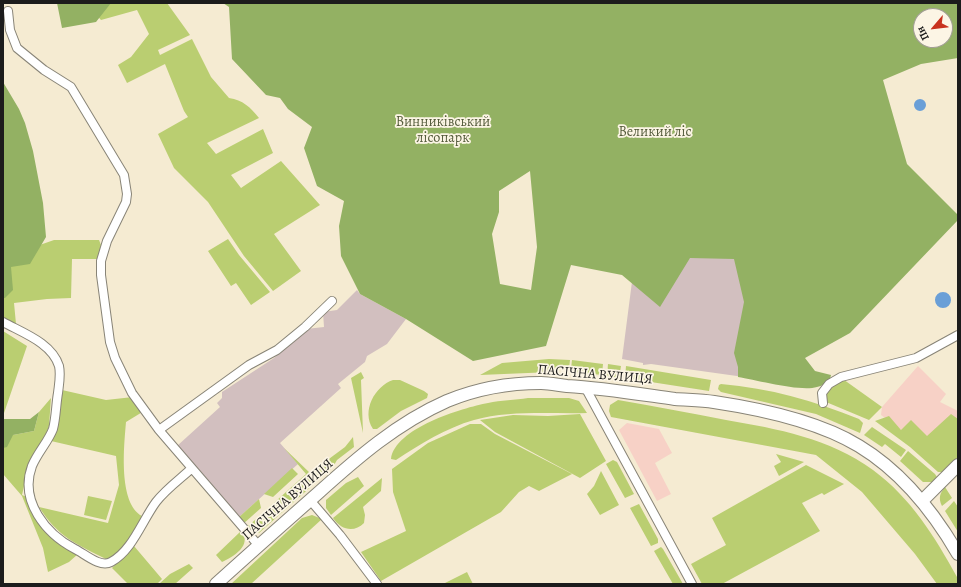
<!DOCTYPE html>
<meta charset="utf-8">
<style>
body{margin:0}
#map{position:relative;width:961px;height:587px;overflow:hidden;background:#f5ebd2;font-family:Alegreya,serif}
canvas{display:block}
.frame{position:absolute;inset:0;border:4px solid #1c1c1c;pointer-events:none}
.north{position:absolute;left:913px;top:8px;width:40px;height:40px;box-sizing:border-box;background:#fcf5e5;border:1px solid #a29e95;border-radius:50%;rotate:242deg;font-size:11px;font-weight:700;line-height:16px;text-align:center;color:#1c1c1c}
.north::after{content:'';display:block;margin:auto;width:14px;height:18px;background:#c8321e;clip-path:polygon(50% 0,100% 100%,50% 72%,0 100%)}
</style>
<div id="map">
<canvas width="961" height="587"></canvas>
<div class="frame"></div>
<div class="north">Пн</div>
</div>
<script>
const c = document.querySelector('canvas').getContext('2d');
c.lineJoin = 'round';
function fill(path, color) {
  c.fillStyle = color;
  c.fill(path, 'evenodd');
}
function trace(path, color, width, dash) {
  c.strokeStyle = color;
  c.lineWidth = width;
  c.lineCap = dash ? 'butt' : 'round';
  c.setLineDash(dash || []);
  c.stroke(path);
}
function label(font, color, halo, rows, align = 'center') {
  c.font = font + ' Alegreya,serif';
  c.lineWidth = 3.5;
  c.setLineDash([]);
  c.textBaseline = 'middle';
  c.strokeStyle = halo;
  c.fillStyle = color;
  for (const [text, x, y, turn = 0] of rows) {
    c.save();
    c.translate(x, y);
    c.rotate((+turn || 0) * Math.PI / 180);
    c.textAlign = isNaN(turn) ? turn : align;
    if (halo) c.strokeText(text, 0, 0);
    c.fillText(text, 0, 0);
    c.restore();
  }
}
const built = new Path2D(`
 M 918,366 L 946,394 L 940,402 L 958,411 L 958,440 L 942,460 L 881,415 L 882,407 Z
 M 627,423 L 659,429 L 672,453 L 655,463 L 671,494 L 657,501 L 619,430 Z`);
const industrial = new Path2D(`
 M 637,243 L 781,257 L 744,377 L 651,364 L 643,365 L 643,363 L 622,359 Z
 M 357,290 L 360,294 L 406,319 L 387,344 L 367,356 L 365,362 L 338,384 L 341,388 L 280,443 L 298,464 L 238,518 L 177,446 L 220,407 L 217,403 L 222,398 L 222,392 L 274,358 L 306,329 L 324,327 L 323,312 L 337,310 Z`);
const green = new Path2D(`
 M 80,3 L 167,3 L 190,35 L 158,50 L 160,55 L 192,39 L 211,77 L 229,98 C 243,100 250,107 259,118 L 207,143 L 216,154 L 263,129 L 273,153 L 231,175 L 241,188 L 281,161 L 320,205 L 274,234 L 301,271 L 273,291 L 244,256 L 208,202 L 174,168 L 158,134 L 188,117 L 184,111 L 165,64 L 127,83 L 118,65 L 131,57 L 149,34 L 137,10 L 101,20 L 89,7 Z
 M 228,239 L 239,255 L 270,292 L 251,305 L 236,283 L 231,286 L 208,251 Z
 M 54,240 L 99,240 L 101,245 L 98,259 L 72,259 L 71,298 L 47,299 L 14,303 L 16,324 L 3,317 L 3,243 L 34,247 Z
 M 3,331 L 27,346 L 3,416 Z
 M 549,359 L 570,360 L 569,369 L 553,369 L 552,372 L 480,375 L 502,363 Z
 M 572,360 L 603,364 L 602,375 L 575,372 L 574,369 L 571,369 Z
 M 608,364 L 621,366 L 619,378 L 607,376 Z
 M 626,366 L 711,380 L 709,391 L 625,378 Z
 M 361,372 L 364,378 L 361,380 L 363,433 L 351,378 Z
 M 840,377 L 882,407 L 869,420 L 826,402 L 825,392 Z
 M 393,380 L 400,380 L 424,391 L 428,394 L 427,398 L 401,411 L 377,429 L 373,429 C 361,411 375,386 393,380 Z
 M 721,384 C 770,388 814,401 859,419 L 863,423 L 860,433 L 816,414 L 721,392 L 718,389 L 719,385 Z
 M 62,390 L 106,400 L 133,397 L 144,411 L 126,422 C 124,446 118,503 142,516 C 134,531 125,556 106,559 C 76,544 58,537 39,507 L 108,523 L 119,485 L 116,456 L 51,441 C 61,428 60,407 62,390 Z
 M 51,398 L 49,426 L 45,437 L 35,451 L 27,473 L 22,495 L 27,497 L 36,519 L 78,554 L 69,562 L 48,572 L 43,548 L 22,496 L 3,474 L 3,430 L 13,435 L 34,431 L 39,412 Z
 M 528,398 L 569,398 L 579,401 L 587,413 C 550,414 510,410 474,420 C 446,428 420,444 396,460 L 391,459 C 395,428 462,408 488,403 C 501,400 515,400 528,398 Z
 M 618,400 C 654,406 690,413 726,420 C 778,429 829,438 873,470 C 911,498 935,537 957,577 L 958,584 L 937,584 L 915,554 L 862,492 L 816,455 L 611,417 L 609,411 L 610,405 Z
 M 580,414 L 606,461 L 580,478 L 495,432 L 480,420 L 513,415 L 548,416 Z
 M 951,414 L 958,419 L 958,457 L 943,472 L 938,472 L 910,447 L 875,421 L 889,416 L 901,430 L 911,420 L 927,436 Z
 M 470,424 L 481,424 L 495,434 L 572,474 L 539,491 L 529,486 L 519,492 L 501,512 L 381,581 L 361,552 L 406,531 L 393,492 L 392,469 L 428,443 Z
 M 872,427 L 906,450 L 901,457 L 885,444 L 882,447 L 864,435 Z
 M 353,437 L 354,447 L 337,460 L 333,467 L 259,533 L 252,533 L 246,528 L 306,474 L 284,448 L 310,473 L 345,447 Z
 M 908,451 L 935,474 L 937,477 L 932,482 L 923,482 L 900,461 Z
 M 776,454 L 804,462 L 779,476 L 774,466 L 781,462 Z
 M 613,460 L 617,462 L 634,494 L 625,498 L 606,464 Z
 M 806,465 L 844,484 L 824,495 L 822,493 L 802,503 L 820,531 L 722,584 L 702,584 L 691,564 L 726,545 L 712,518 Z
 M 292,468 L 298,474 L 273,497 L 264,494 Z
 M 601,471 L 619,505 L 600,515 L 587,494 L 594,486 Z
 M 358,477 L 364,486 L 331,515 L 326,508 L 326,500 L 346,483 Z
 M 382,478 L 381,491 L 363,507 L 365,515 L 364,523 C 354,533 341,530 333,518 Z
 M 945,487 L 952,498 L 942,506 C 938,498 940,493 945,487 Z
 M 88,496 L 112,501 L 106,520 L 84,515 Z
 M 259,499 L 261,508 L 243,524 L 238,518 Z
 M 954,501 L 958,507 L 958,532 L 945,511 Z
 M 639,504 L 658,539 L 658,543 L 651,546 L 630,508 Z
 M 312,515 L 322,519 L 251,584 L 231,584 L 302,518 Z
 M 241,531 C 253,545 233,557 222,562 L 216,555 Z
 M 134,546 L 162,579 L 157,584 L 128,584 L 112,568 Z
 M 661,547 L 663,549 L 683,584 L 673,584 L 654,551 Z
 M 189,564 L 193,568 L 175,584 L 159,584 L 170,574 Z
 M 467,572 L 473,584 L 443,584 Z`);
const forest = new Path2D(`
 M 57,3 L 111,3 L 96,22 L 62,28 Z
 M 223,3 L 958,3 L 958,58 L 921,64 L 883,80 L 907,164 L 958,215 L 958,220 L 850,333 L 805,358 L 815,371 L 831,375 L 830,379 C 826,383 822,386 817,387 C 800,392 757,380 738,377 L 738,367 L 734,353 L 744,302 L 734,259 L 690,258 L 660,307 L 622,275 L 571,265 L 546,346 L 473,361 L 406,319 L 360,294 L 341,256 L 339,226 L 344,201 L 317,186 L 304,148 L 312,127 L 288,109 L 280,98 L 266,95 L 232,59 L 229,7 ZM 921,16 L 945,16 L 945,40 L 921,40 ZM 530,171 L 537,247 L 531,290 L 500,284 L 492,234 L 499,212 L 499,191 Z
 M 3,82 L 19,109 L 25,123 L 33,151 L 43,203 L 46,237 L 30,264 L 11,267 L 13,290 L 5,298 L 3,298 Z
 M 39,412 L 34,431 L 13,435 L 7,447 L 3,448 L 3,419 L 30,419 Z`);
const water = new Path2D(`
 M914 105a6 6 0 1 1 12 0a6 6 0 1 1-12 0Z
 M935 300a8 8 0 1 1 16 0a8 8 0 1 1-16 0Z`);
const street = new Path2D(`
 M 8,11 L 10,30 L 17,48 L 44,70 L 71,87 L 124,175 L 127,194 L 126,202 L 107,241 L 101,261 L 101,275 L 110,342 L 115,358 L 132,393 L 159,430 L 259,546
 M 3,322 C 23,333 52,343 59,366 C 61,375 59,384 58,393 C 56,404 56,418 53,429 C 48,442 38,452 32,466 C 19,501 46,534 75,549 C 85,554 100,568 111,562 C 132,551 142,521 156,502 C 165,490 180,479 191,469
 M 585,387 L 692,584
 M 823,403 L 822,393 L 829,384 L 841,377 L 916,358 L 958,335
 M 159,430 L 249,365 L 277,350 L 305,327 L 332,301
 M 310,500 L 340,535 L 377,584`);
const secondary = new Path2D(`
 M 923,500 L 958,465
 M 216,584 C 249,554 283,524 317,494 C 357,458 397,423 447,401 C 476,389 510,383 541,383 C 550,383 558,385 567,386 C 603,388 639,394 675,399 C 688,400 701,400 714,402 C 761,409 818,421 859,446 C 902,472 933,511 958,554`);
const parkNames = [
 ["Винниківський",443,123],
 ["лісопарк",443,139],
 ["Великий ліс",655,133]
];
const streetNames = [
 ["ПАСІЧНА ВУЛИЦЯ",595,375,5],
 ["ПАСІЧНА ВУЛИЦЯ",288,500,-41]
];
fill(built, '#f7d1c6');
fill(industrial, '#d2bfbf');
fill(green, '#bace71');
fill(forest, '#93b163');
fill(water, '#6a9fd7');
trace(street, '#888477', 10);
trace(secondary, '#888477', 14);
trace(street, '#fff', 8);
trace(secondary, '#fff', 12);
label('14px', '#535a3a', '#fcf5e5', parkNames);
label('14px', '#1c1c1c', '#fcf5e5', streetNames);
</script>
